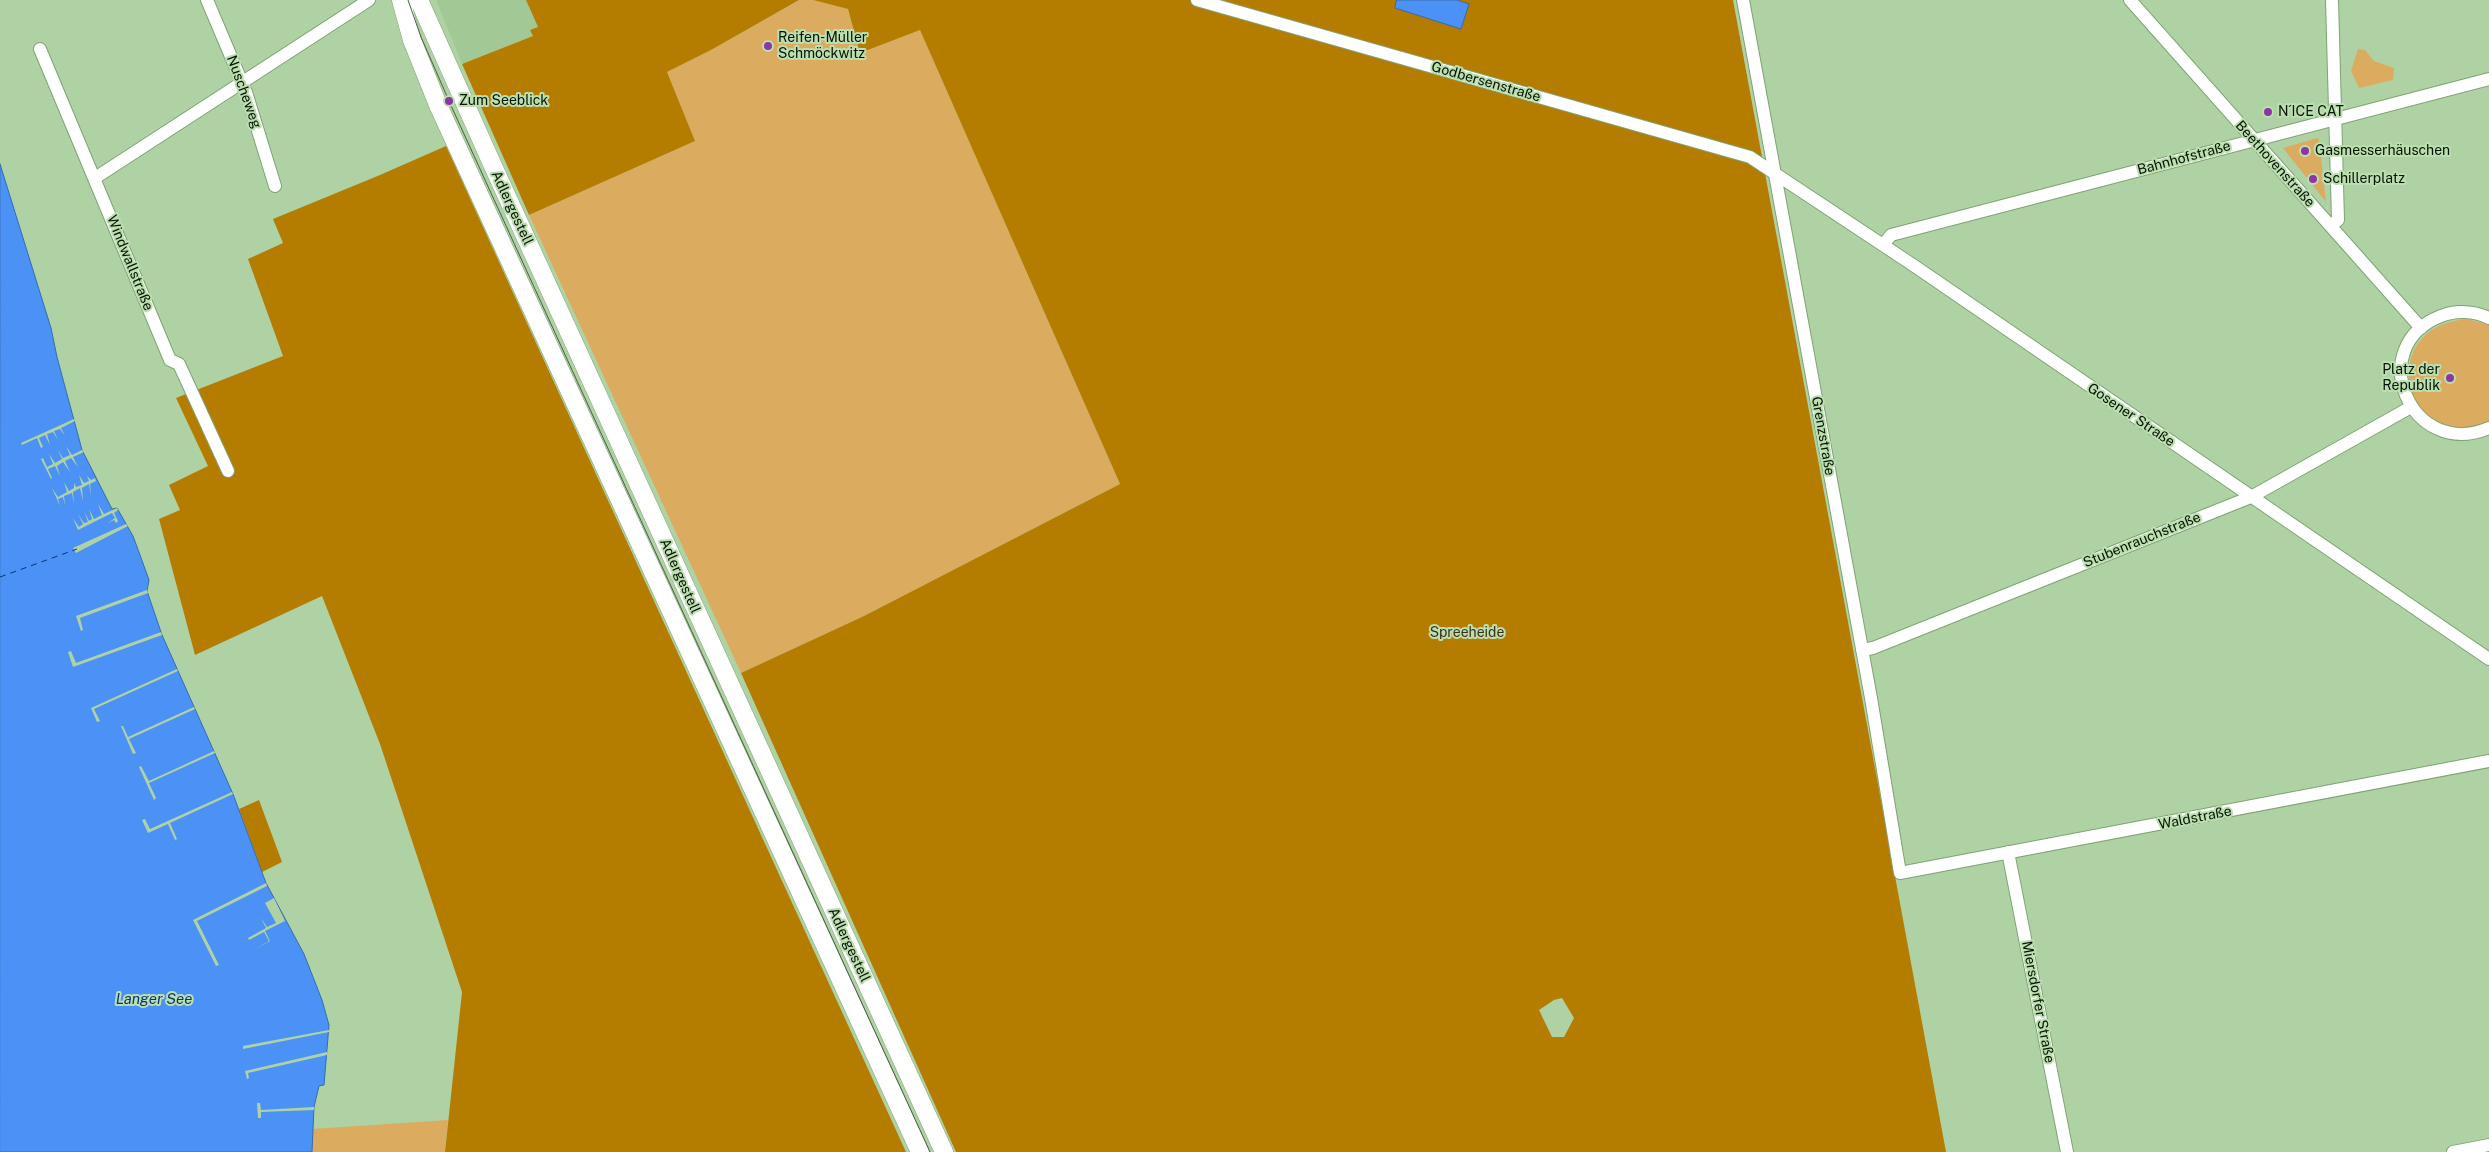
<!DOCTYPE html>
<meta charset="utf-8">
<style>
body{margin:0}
canvas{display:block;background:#afd2a4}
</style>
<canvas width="2489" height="1152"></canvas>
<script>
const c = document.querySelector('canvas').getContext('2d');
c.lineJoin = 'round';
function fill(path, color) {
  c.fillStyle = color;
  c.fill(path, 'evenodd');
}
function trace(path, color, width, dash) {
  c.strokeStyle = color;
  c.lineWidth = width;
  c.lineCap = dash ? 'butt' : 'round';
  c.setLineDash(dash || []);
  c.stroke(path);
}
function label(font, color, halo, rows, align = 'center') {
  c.font = font + ' "Public Sans",sans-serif';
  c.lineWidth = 4;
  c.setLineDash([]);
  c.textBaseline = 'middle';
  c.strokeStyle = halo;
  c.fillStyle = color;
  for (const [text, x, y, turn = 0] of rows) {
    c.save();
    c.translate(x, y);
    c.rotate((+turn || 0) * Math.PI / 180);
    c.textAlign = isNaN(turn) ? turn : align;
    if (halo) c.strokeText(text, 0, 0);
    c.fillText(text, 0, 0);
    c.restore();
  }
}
const built = new Path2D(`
 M 436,0 L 526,0 L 538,27 L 533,36 L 462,64 Z`);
const green = new Path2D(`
 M 799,0 L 813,0 L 848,9 L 860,53 L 920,30 L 1120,484 L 864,616 L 741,673 L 529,215 L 695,141 L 667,72 L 711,50 Z
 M 2358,49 L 2365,50 L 2374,61 L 2394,68 L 2393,80 L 2359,88 L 2351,71 Z
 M 2317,138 L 2319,139 L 2326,202 L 2283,148 Z
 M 2467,319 L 2489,325 L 2489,422 C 2480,424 2469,428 2459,429 C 2401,430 2381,326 2467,319 Z
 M 448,1120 L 445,1152 L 312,1152 L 312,1129 Z`);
const forest = new Path2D(`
 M 526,0 L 799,0 L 711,50 L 667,72 L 695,141 L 529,215 L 462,64 L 533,36 L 530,30 L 538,27 Z
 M 813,0 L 1733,0 L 1946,1152 L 956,1152 L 741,673 L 864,616 L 1120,484 L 920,30 L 860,53 L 848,9 ZM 1562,998 L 1574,1018 L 1564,1037 L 1552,1037 L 1539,1010 L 1554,1000 Z
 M 446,146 L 906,1152 L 445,1152 L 462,992 L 380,744 L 322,596 L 195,655 L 159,519 L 180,510 L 169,485 L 208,466 L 176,398 L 283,356 L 248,259 L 283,243 L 273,219 L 380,175 Z
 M 259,800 L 282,862 L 262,872 L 239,809 Z`);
const water = new Path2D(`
 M 1397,0 L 1457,0 L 1469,4 L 1461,29 L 1395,8 Z
 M 0,164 L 51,328 L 57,357 L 82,450 L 112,509 L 117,508 L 133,536 L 140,555 L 149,580 L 147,591 L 162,635 L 233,794 L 266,883 L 304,954 L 322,1000 L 329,1025 L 324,1085 L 319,1086 L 314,1107 L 312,1152 L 0,1152 Z`);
const pier = new Path2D(`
 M 74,419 L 75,421 L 61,428 L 65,436 L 60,429 L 54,431 L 58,440 L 53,432 L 47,434 L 50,445 L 45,435 L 39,438 L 43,447 L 41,448 L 37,438 L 22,445 L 21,443 Z
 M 66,446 L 72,455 L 82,450 L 84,452 L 73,457 L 78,467 L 71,458 L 65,461 L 70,472 L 63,462 L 57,466 L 60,476 L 55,466 L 48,469 L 52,478 L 51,479 L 41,459 L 43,458 L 47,467 L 53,464 L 49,454 L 55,463 L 62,459 L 58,450 L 63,458 L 70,455 Z
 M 79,475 L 84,483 L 89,481 L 87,476 L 91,480 L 95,478 L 96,481 L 90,484 L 91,496 L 89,484 L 82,488 L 83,501 L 80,488 L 73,492 L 74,504 L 72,493 L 64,496 L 65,506 L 63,497 L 58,499 L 60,506 L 52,488 L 58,497 L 67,492 L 64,482 L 69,491 L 74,488 L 74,483 L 76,487 L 82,485 Z
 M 98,504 L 104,514 L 117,508 L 118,510 L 114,513 L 118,521 L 116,523 L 114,520 L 108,523 L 115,518 L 112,513 L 78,530 L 73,518 L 79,527 L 83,524 L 78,514 L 84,523 L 88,522 L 84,511 L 89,521 L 92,519 L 89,509 L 94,519 L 102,515 Z
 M 126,524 L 128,526 L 76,553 L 73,548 Z
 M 147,590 L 148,593 L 80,618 L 83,630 L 81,631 L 76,616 Z
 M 161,632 L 162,635 L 73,667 L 68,652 L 71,651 L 76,663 Z
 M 177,669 L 178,671 L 94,709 L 100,721 L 97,722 L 91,708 Z
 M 194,707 L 195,709 L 129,739 L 136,753 L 133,754 L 121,726 L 123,726 L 128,737 Z
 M 214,751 L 215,753 L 149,783 L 156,798 L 154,800 L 139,767 L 141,766 L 149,781 Z
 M 232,792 L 233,794 L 170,823 L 177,839 L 175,840 L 168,824 L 148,833 L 142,820 L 145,819 L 150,829 Z
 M 266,883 L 267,886 L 197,921 L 219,965 L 216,966 L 193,920 Z
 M 274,898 L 285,921 L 265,931 L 270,941 L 254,950 L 269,941 L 264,932 L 249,940 L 248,938 L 266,928 L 261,918 L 267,927 L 276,923 L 265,903 Z
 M 329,1030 L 329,1032 L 243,1049 L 243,1046 Z
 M 327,1052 L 327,1055 L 248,1073 L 249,1078 L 247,1079 L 245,1071 Z
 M 257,1103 L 260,1103 L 261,1110 L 314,1107 L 314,1110 L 261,1112 L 261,1118 L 258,1118 Z`);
const ferry = new Path2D(`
 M 0,577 L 77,549`);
const minor = new Path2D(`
 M 207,0 L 246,92 L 275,186
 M 1197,0 L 1750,157 L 1913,265 L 2489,659
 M 1743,0 L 1871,698 L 1900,873 L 2489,761
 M 2130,0 L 2421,328
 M 40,49 L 170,360 L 179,364 L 228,471
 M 95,178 L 369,0
 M 2331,225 L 2338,220 L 2332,0
 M 1883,245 L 1891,235 L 2489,79
 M 2489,318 C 2474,311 2456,310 2441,316 C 2363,346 2410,461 2489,428
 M 1862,650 L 1873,648 L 2251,497 L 2411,407
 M 2008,852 L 2067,1152
 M 2453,1152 L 2489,1145`);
const secondary = new Path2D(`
 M 401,0 L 412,40 L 438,105 L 920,1152
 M 419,0 L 493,166 L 944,1152`);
const tram = new Path2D(`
 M 408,0 L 421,37 L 453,110 L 930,1152`);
const markers = [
 [768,46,5,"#8c36a4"],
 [449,101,5,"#8c36a4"],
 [2268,112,5,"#8c36a4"],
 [2305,151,5,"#8c36a4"],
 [2313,179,5,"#8c36a4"],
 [2450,378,5,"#8c36a4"]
];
const poiNames = [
 ["Reifen-Müller",778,38],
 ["Schmöckwitz",778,54],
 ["Zum Seeblick",459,101],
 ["N´ICE CAT",2278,112],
 ["Gasmesserhäuschen",2315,151],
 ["Schillerplatz",2323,179],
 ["Platz der",2440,370,"right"],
 ["Republik",2440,386,"right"]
];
const streetNames = [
 ["Godbersenstraße",1486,82,16],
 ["Nuscheweg",244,92,70],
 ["Bahnhofstraße",2184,158,-15],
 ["Beethovenstraße",2275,164,48],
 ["Adlergestell",512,208,65],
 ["Windwallstraße",130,263,68],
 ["Gosener Straße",2131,415,34],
 ["Grenzstraße",1823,436,80],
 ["Stubenrauchstraße",2142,540,-22],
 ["Adlergestell",680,576,66],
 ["Waldstraße",2195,818,-11],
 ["Adlergestell",849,945,65],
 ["Miersdorfer Straße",2038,1002,79]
];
const parkNames = [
 ["Spreeheide",1467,633]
];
const waterNames = [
 ["Langer See",154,999]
];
fill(built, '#a2c995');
fill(green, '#dbac5f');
fill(forest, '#b47d00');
fill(water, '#4c91f5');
trace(water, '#376bac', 1);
fill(pier, '#afd2a4');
trace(ferry, '#063572', 1, [6, 5]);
trace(minor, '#80a275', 14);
trace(secondary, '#80a275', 19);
trace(minor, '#fff', 12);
trace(secondary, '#fff', 18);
trace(tram, '#495f44', 1);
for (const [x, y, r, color] of markers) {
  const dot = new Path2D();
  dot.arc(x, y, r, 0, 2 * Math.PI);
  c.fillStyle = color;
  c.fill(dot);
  trace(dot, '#bcdfb0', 2);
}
label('14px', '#051103', '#bcdfb0', poiNames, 'left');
label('14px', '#051103', '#bcdfb0', streetNames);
label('14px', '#3c2f1a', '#bcdfb0', parkNames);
label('italic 15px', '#063572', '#bcdfb0', waterNames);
</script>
